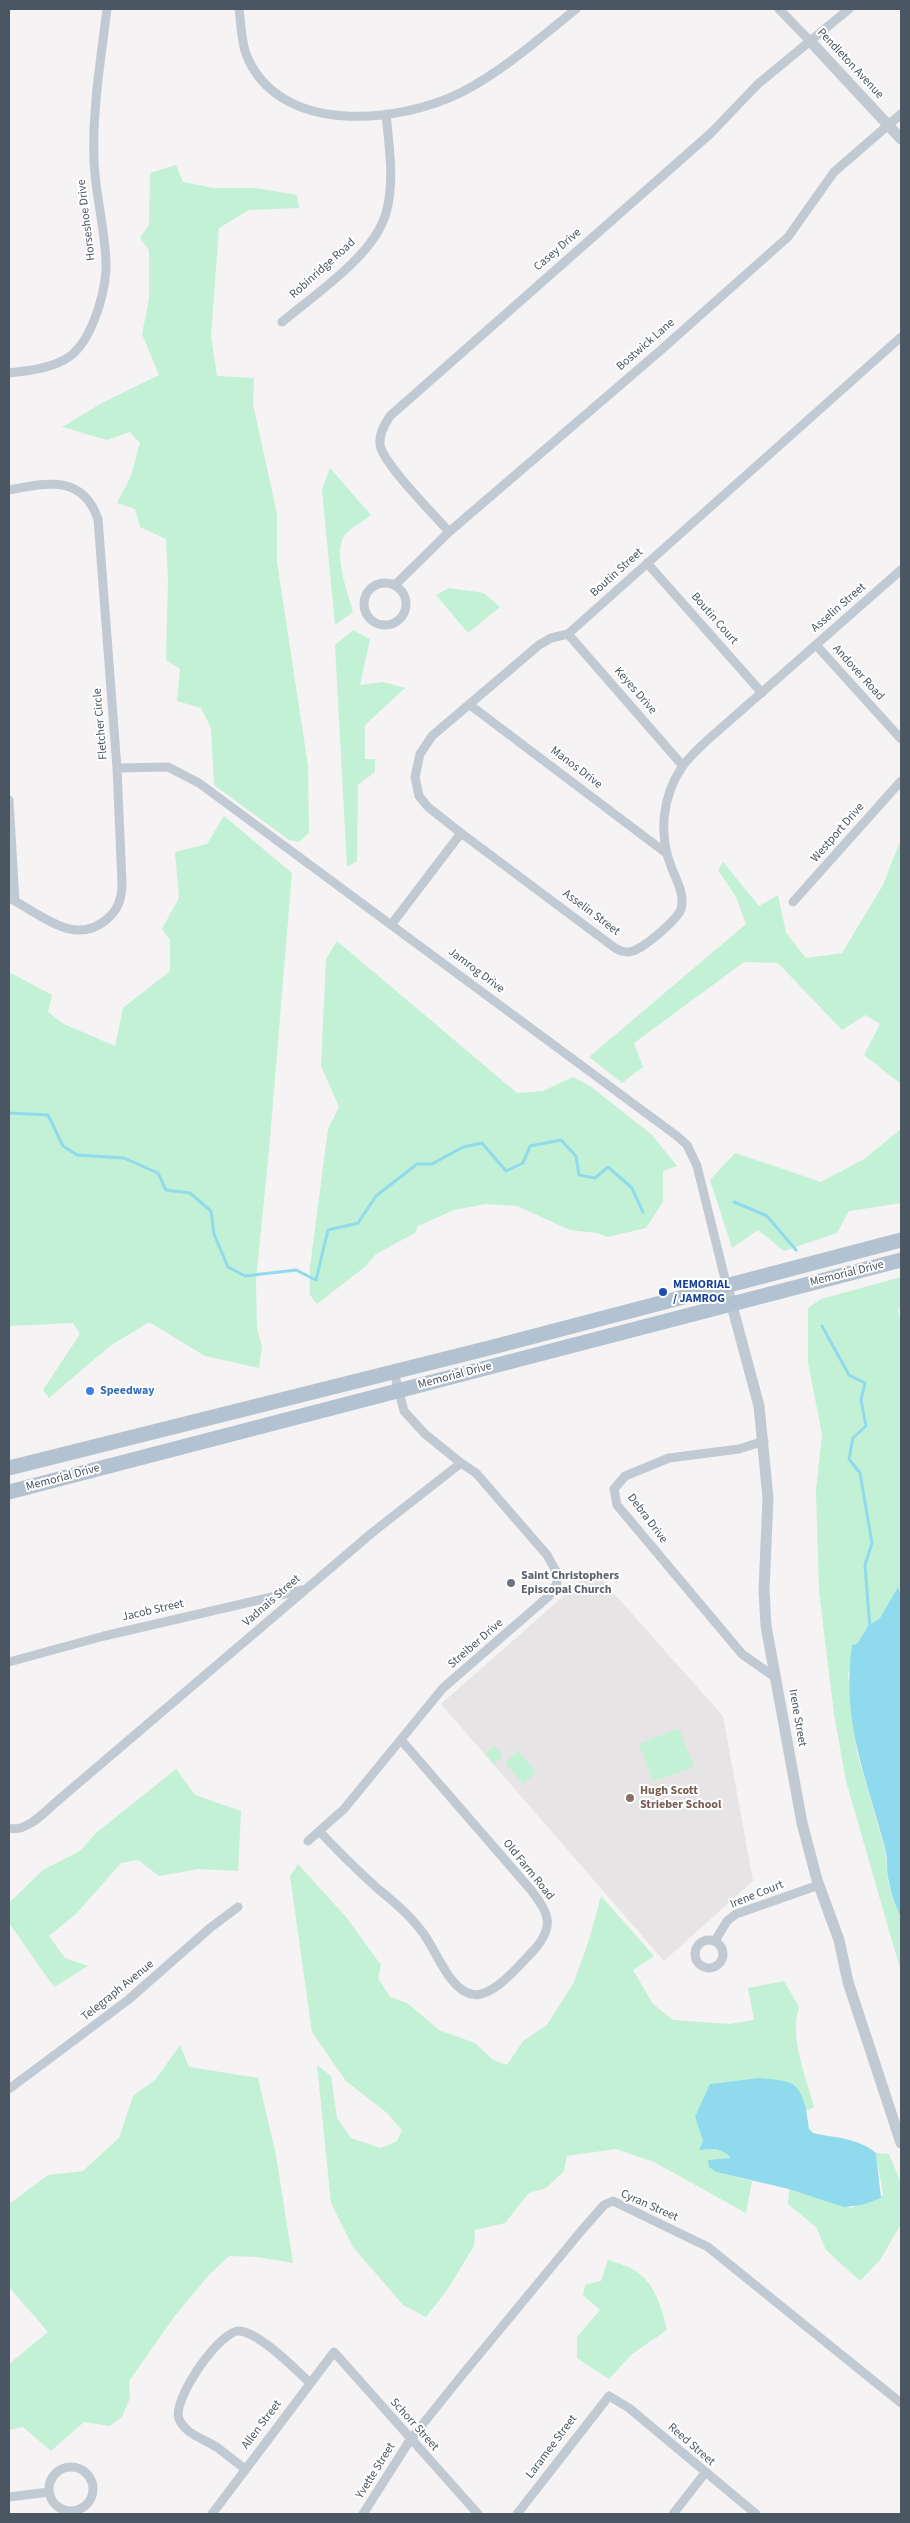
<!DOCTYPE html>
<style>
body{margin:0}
#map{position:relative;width:910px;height:2523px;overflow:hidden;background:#f5f3f3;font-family:"Source Sans 3",sans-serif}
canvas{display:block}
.frame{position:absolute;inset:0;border:10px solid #4a5661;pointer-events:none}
</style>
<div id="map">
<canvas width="910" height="2523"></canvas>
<div class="frame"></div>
</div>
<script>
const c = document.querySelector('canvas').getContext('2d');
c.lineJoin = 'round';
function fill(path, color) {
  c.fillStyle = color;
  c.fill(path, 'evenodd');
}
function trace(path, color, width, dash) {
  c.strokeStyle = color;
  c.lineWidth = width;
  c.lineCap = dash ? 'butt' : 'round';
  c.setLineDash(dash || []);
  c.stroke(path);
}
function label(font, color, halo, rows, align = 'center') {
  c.font = font + ' "Source Sans 3",sans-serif';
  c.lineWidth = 4;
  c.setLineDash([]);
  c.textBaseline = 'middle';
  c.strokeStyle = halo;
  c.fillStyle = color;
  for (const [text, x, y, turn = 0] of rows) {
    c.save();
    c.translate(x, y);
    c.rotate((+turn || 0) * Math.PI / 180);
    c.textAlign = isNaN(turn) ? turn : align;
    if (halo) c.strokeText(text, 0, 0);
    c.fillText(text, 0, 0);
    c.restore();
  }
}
const education = new Path2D(`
 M 593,1570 L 723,1716 L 753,1881 L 664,1961 L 441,1704 Z`);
const green = new Path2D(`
 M 176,165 L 183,182 L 213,188 L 256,188 L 297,195 L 299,208 L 249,210 L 219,228 L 211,336 L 217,376 L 254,378 L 253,404 L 277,514 L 277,562 L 308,766 L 309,833 L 299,842 L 289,840 L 214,785 L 211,728 L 201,708 L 177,701 L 180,669 L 166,660 L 168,579 L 166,539 L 140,527 L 135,509 L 117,503 L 131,476 L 140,443 L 130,432 L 107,440 L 62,427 L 102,403 L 159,375 L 142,334 L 149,299 L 149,250 L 140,238 L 149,225 L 150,173 Z
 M 330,468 L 371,515 C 364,521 349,528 344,536 C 333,554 348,594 353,612 L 335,625 L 322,490 Z
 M 449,588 L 484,593 L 500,607 L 468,633 L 436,595 Z
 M 353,630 L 370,639 L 360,685 L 383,682 L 405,688 L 365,725 L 365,759 L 375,759 L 375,772 L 358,785 L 357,861 L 347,867 L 335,645 Z
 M 224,816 L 292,873 L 269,1150 L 256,1280 L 257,1329 L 262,1346 L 259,1368 L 205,1356 L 149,1322 L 110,1346 L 49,1398 L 43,1390 L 80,1334 L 73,1323 L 9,1326 L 9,972 L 52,995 L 48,1012 L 64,1024 L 115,1046 L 123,1008 L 170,971 L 170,940 L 162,929 L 179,898 L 175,852 L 207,844 Z
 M 899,844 L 901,844 L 901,1084 L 864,1055 L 880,1024 L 865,1015 L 842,1030 L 778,963 L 744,962 L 634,1043 L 643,1067 L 622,1083 L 589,1057 L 746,924 L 736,897 L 718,870 L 723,862 L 759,906 L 778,895 L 786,933 L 806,958 L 842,953 L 883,885 Z
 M 337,941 L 517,1093 L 543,1091 L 573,1077 L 590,1086 L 651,1134 L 677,1166 L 663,1171 L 663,1202 L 646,1228 L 608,1237 L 597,1233 L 570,1230 L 517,1206 L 485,1204 L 454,1210 L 418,1226 L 415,1233 L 376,1254 L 366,1266 L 317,1304 L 310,1295 L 310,1267 L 328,1129 L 339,1107 L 321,1066 L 326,959 Z
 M 901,1129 L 901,1203 L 849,1211 L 837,1233 L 784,1251 L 758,1230 L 732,1248 L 710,1180 L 735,1153 L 821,1182 L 864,1159 Z
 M 901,1277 L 901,1307 L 898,1308 L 901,1327 L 901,1596 L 898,1588 L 880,1618 L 868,1626 L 857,1644 L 848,1674 L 857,1753 L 885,1850 L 888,1881 L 893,1900 L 901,1918 L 901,1972 L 846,1781 L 834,1714 L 819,1591 L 816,1491 L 822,1434 L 808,1363 L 808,1308 L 821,1299 Z
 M 679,1728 L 694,1767 L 653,1781 L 639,1744 Z
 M 495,1746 L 503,1756 L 494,1764 L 485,1754 Z
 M 518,1751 L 536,1772 L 523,1784 L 505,1763 Z
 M 176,1769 L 195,1795 L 241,1811 L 238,1871 L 199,1869 L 159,1876 L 138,1860 L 121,1863 L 76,1914 L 49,1936 L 65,1958 L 88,1966 L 54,1987 L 9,1923 L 9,1903 L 43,1870 L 80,1851 L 96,1833 Z
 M 298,1864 L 346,1917 L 381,1965 L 378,1978 L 390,1997 L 407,2003 L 439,2030 L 475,2043 L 493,2060 L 507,2065 L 523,2041 L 547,2025 L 574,1982 L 589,1940 L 601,1896 L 654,1956 L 633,1970 L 653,2004 L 673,2020 L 730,2024 L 754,2020 L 748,1988 L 784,1981 L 799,2007 C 789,2038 806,2076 814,2107 L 806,2111 L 799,2092 L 695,2117 L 703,2141 L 700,2150 C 713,2149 722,2147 732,2158 L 716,2172 L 752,2181 L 746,2213 L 654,2162 L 616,2149 L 567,2156 L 564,2171 L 546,2188 L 529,2193 L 505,2223 L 475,2230 L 474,2246 L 447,2290 L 426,2317 L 403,2305 L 353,2247 L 331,2203 L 317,2065 L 331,2076 L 337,2118 L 351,2138 L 381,2148 L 397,2141 L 402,2130 L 387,2113 L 346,2081 L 312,2032 L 290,1876 Z
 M 180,2045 L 189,2067 L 258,2078 L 276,2155 L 293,2263 L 257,2257 L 229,2256 L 209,2275 L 174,2317 L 129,2381 L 130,2398 L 122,2417 L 110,2426 L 84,2422 L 51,2451 L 23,2427 L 9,2430 L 9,2364 L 48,2332 L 9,2287 L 9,2204 L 48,2175 L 83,2171 L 119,2138 L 133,2096 L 156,2079 Z
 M 876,2153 L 889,2154 L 901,2183 L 901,2224 L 880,2260 L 860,2281 L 826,2250 L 816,2227 L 788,2204 L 789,2189 L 851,2208 L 883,2195 Z
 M 608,2260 C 617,2263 626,2265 634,2270 C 655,2282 662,2309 667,2330 L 632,2354 L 609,2379 L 577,2358 L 577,2337 L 600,2310 L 583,2295 L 585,2285 L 601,2281 Z`);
const water = new Path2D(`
 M 898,1587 L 901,1596 L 901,1918 C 896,1906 891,1895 889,1882 C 886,1871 888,1859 885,1848 C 866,1776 841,1722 852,1645 L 857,1644 L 868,1626 L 880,1618 Z
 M 759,2078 C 768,2079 781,2079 790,2083 C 805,2089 807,2116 809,2129 L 813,2133 C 836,2138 858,2138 876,2153 L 881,2198 L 862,2205 L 844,2207 L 789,2189 L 716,2172 L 709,2167 L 708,2160 L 731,2158 C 722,2147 712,2149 699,2150 L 703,2141 L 695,2117 L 710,2084 Z`);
const stream = new Path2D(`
 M 9,1113 L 48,1115 L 63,1146 L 77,1155 L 124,1158 L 158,1173 L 166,1190 L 190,1193 L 211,1211 L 214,1234 L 228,1267 L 245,1276 L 296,1270 L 316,1280 L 328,1230 L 358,1223 L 376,1196 L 417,1164 L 432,1164 L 463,1147 L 482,1143 L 506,1171 L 523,1163 L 530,1146 L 561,1140 L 576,1156 L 579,1175 L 595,1178 L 608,1167 L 632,1188 L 643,1212
 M 734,1202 L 767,1216 L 796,1250
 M 822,1326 L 849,1375 L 865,1383 L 861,1400 L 866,1426 L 853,1438 L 849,1459 L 860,1473 L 872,1543 L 865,1565 L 870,1629`);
const minor = new Path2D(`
 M 239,9 C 241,23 241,40 246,54 C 278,136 399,124 462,92 C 504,70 540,38 576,9
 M 779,9 L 811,42
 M 282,322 C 315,294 374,256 386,213 C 395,182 389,146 386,114
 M 9,373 C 27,371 47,369 64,360 C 90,347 104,298 106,270 C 107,235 95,196 94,160 C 92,110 101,59 107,9
 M 9,490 C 47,483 82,474 98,519 L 117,768 L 122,883 C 122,899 118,910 106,920 C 73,947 40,913 9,898
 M 449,532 C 434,514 384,465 380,445 C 379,434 384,425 390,416 L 711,133 L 758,84 L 849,9
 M 647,563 L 762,693
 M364 604a21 21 0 1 1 42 0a21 21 0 1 1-42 0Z
 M 395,585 L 449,532 L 661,350 L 788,237 L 834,172 L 901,114
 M 568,634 L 683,766
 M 816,645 L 901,739
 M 470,705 L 666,853
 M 117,768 L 168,767 L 199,783 L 677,1136 L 687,1145 L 697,1166 L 727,1287
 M 9,800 L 15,901
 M 461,833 L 428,807 L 419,796 L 415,777 L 420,754 L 432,736 L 539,645 L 551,638 L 568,634 L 901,337
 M 793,902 L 901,781
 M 391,925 L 461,833 L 615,948 C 620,951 627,953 633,951 C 645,947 677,920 681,909 C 685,895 677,881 672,869 C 658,835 662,797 682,767 C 690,756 701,746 711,737 L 901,570
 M 764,1441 L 739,1449 L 669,1458 L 625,1476 L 614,1489 L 617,1505 L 742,1654 L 776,1678
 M 9,1662 L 104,1636 L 302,1590
 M 9,1828 C 25,1833 44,1813 55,1803 L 373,1532 L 461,1463 L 425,1434 L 404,1411 L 394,1372
 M 320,1832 C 338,1851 357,1870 377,1888 C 394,1902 410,1915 423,1933 C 436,1950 449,1989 471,1994 C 492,2000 521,1963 534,1950 C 556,1925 548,1913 531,1890 L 402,1741
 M 308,1841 L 344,1809 L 443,1688 L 549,1596 L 557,1583 L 557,1573 L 547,1555 L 476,1473 L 461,1463
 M695 1954a14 14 0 1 1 28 0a14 14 0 1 1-28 0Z
 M 715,1941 L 727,1921 L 736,1914 L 819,1885
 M 9,2089 L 128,2000 L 210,1928 L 238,1907
 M49 2489a22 22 0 1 1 44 0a22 22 0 1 1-44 0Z
 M 245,2469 C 236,2462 227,2455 218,2448 C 205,2439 186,2435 179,2419 C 171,2401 221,2328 240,2331 C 261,2334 294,2368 310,2383
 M 9,2497 L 49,2492
 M 212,2514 L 334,2352 L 478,2514
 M 363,2514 L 410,2440 L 463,2374 L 582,2230 L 604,2205 L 613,2201 L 708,2247 L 901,2403
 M 517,2514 L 609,2396 L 629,2408 L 756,2514
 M 673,2514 L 705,2473`);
const tertiary = new Path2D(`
 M 811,42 L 901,139
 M 727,1287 L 759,1406 L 768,1498 L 764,1590 L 766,1626 L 802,1823 L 817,1880 L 839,1940 L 848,1982 L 901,2143`);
const primary = new Path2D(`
 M 9,1468 L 489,1348 L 901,1240
 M 9,1492 L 901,1260`);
const markers = [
 [663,1292,5,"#1a4fb4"],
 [90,1391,5,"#3f7fe0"],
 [511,1583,5,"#6b7280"],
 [630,1798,5,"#8d6e63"]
];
const streetNames = [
 ["Pendleton Avenue",850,64,47],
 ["Horseshoe Drive",87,220,-97],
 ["Casey Drive",558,250,-41],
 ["Robinridge Road",323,269,-42],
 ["Bostwick Lane",646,345,-41],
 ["Boutin Street",617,573,-42],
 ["Asselin Street",839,608,-41],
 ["Boutin Court",714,619,49],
 ["Andover Road",858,673,48],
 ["Keyes Drive",635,691,49],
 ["Fletcher Circle",101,724,-95],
 ["Manos Drive",576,768,37],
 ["Westport Drive",838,833,-49],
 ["Asselin Street",591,913,37],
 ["Jamrog Drive",476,971,37],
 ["Memorial Drive",847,1274,-14],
 ["Memorial Drive",455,1376,-15],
 ["Memorial Drive",63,1478,-15],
 ["Debra Drive",647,1519,53],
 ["Vadnais Street",272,1601,-41],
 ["Jacob Street",153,1611,-13],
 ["Streiber Drive",476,1644,-41],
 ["Irene Street",797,1718,80],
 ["Old Farm Road",528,1870,51],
 ["Irene Court",757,1895,-22],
 ["Telegraph Avenue",118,1991,-39],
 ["Cyran Street",649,2206,24],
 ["Allen Street",262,2425,-53],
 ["Schorr Street",414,2425,48],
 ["Reed Street",691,2445,41],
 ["Laramee Street",552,2447,-53],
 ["Yvette Street",376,2471,-58]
];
const transitNames = [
 ["MEMORIAL",673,1285],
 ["/ JAMROG",673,1299]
];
const shopNames = [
 ["Speedway",100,1391]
];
const worshipNames = [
 ["Saint Christophers",521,1576],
 ["Episcopal Church",521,1590]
];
const educationNames = [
 ["Hugh Scott",640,1791],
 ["Strieber School",640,1805]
];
fill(education, '#e6e4e5');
fill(green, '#c3f1d5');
fill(water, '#90daee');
trace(stream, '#90daee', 3);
trace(minor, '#c1cad2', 9);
trace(tertiary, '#c1cad2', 11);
trace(primary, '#b3c2d1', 15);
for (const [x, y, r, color] of markers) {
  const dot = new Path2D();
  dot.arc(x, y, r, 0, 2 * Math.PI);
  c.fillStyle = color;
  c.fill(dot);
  trace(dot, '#fff', 2);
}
label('12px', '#4a5661', '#fff', streetNames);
label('bold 12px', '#164399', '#fff', transitNames, 'left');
label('bold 12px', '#366cbe', '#fff', shopNames, 'left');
label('bold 12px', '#5b616d', '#fff', worshipNames, 'left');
label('bold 12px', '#785e54', '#fff', educationNames, 'left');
</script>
